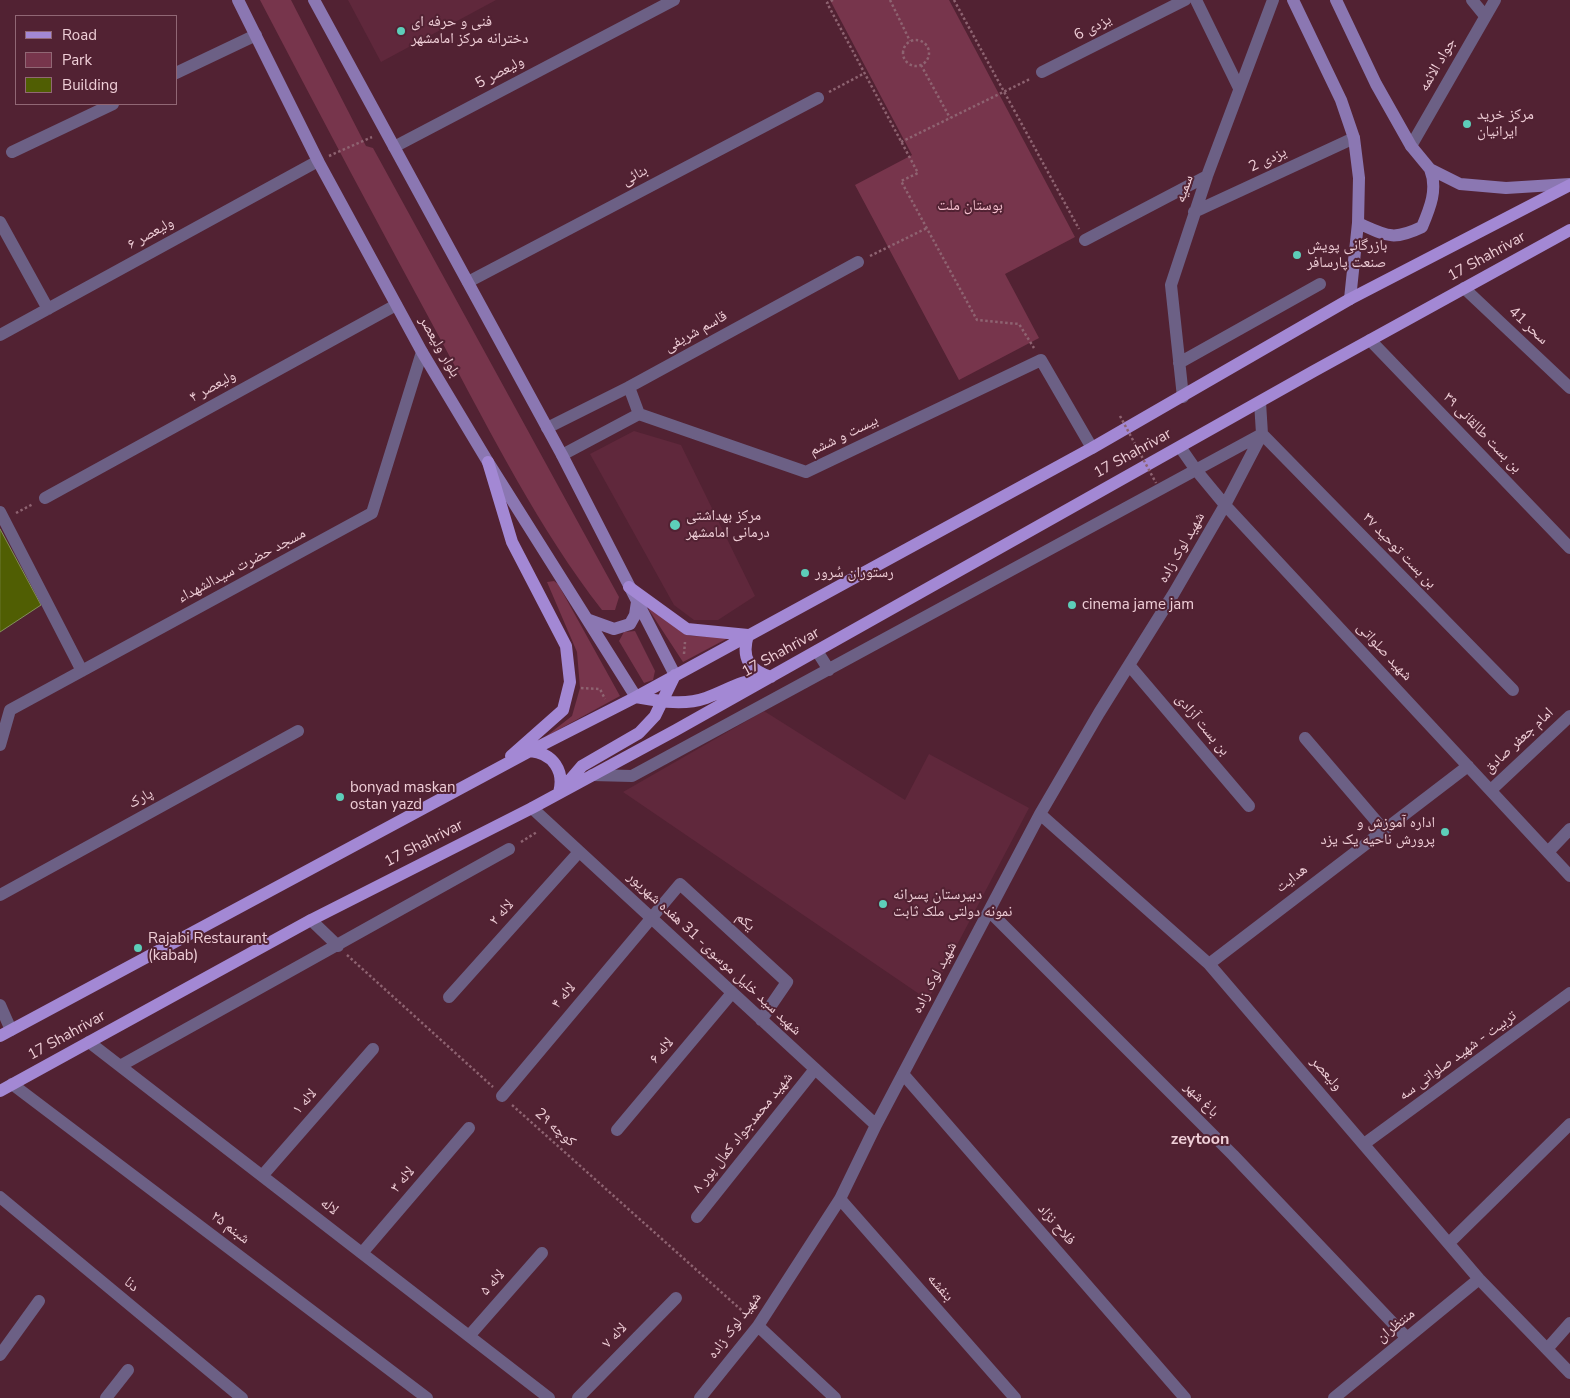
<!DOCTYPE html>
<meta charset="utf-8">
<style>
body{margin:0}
#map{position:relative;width:1570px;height:1398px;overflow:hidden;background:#522233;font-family:"Nunito Sans",sans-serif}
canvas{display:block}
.legend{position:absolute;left:15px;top:15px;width:162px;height:90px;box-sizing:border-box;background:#522233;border:1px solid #916775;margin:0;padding:6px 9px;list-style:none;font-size:15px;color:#efced7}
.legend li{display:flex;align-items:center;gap:10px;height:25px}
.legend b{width:25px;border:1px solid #916775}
</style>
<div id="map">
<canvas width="1570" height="1398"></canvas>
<ul class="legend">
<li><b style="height:6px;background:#a388d4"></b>Road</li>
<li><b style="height:14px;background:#77354c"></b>Park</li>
<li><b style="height:14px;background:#505e03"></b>Building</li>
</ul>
</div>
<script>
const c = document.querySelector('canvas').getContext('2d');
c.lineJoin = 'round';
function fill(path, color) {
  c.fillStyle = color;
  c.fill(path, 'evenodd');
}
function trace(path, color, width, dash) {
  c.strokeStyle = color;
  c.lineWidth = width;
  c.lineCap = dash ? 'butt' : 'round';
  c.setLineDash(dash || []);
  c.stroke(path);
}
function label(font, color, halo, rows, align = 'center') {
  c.font = font + ' "Nunito Sans","Noto Naskh Arabic",sans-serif';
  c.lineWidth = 4;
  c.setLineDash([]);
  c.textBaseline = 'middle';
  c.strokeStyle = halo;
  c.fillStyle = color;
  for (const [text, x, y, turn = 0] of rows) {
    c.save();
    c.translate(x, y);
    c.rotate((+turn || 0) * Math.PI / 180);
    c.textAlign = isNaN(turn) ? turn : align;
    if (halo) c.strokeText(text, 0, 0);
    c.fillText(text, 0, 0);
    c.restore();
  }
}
const built = new Path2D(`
 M 348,0 L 496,0 L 381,62 Z
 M 634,431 L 681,445 L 755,596 L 718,620 L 694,620 L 674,605 L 590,454 Z
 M 764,711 L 905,800 L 929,754 L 1029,808 L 928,1000 L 623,792 Z`);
const green = new Path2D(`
 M 260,0 L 291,0 L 366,146 L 373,148 L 619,597 L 615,610 L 602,610 C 539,529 492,435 443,344 C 381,230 320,115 260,0 Z
 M 830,0 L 949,0 L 1075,237 L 1005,274 L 1039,338 L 959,380 L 855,185 L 912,155 Z
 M 554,581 L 558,584 L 620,696 L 545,737 L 572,716 L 580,688 L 577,652 L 547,582 Z
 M 650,607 L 684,634 L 691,636 L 730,637 L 683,662 L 649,610 Z
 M 635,631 L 655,671 L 653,680 L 644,683 L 619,641 L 624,632 Z`);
const building = new Path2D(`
 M 0,529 L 41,605 L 0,632 Z`);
const path = new Path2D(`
 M 833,0 L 827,3 L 918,173 L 901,181 L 977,320 L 1019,324 L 1034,348
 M 890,0 L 910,41
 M 954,0 L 1079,229
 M903 53a13 13 0 1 1 26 0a13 13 0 1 1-26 0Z
 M 921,65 L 950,118
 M 829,92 L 863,74
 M 901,142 L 1030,79
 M 329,156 L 372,137
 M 870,256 L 927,228
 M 16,513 L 33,504
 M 684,654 L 685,642
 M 581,688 L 600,689 L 605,699
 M 521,842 L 537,832
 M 347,955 L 493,1087
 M 512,1105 L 748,1316`);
const minor = new Path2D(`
 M 1196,0 L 1239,88
 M 1472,0 L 1485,16
 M 1042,72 L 1185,0
 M 176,73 L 256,35
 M 1411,146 L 1495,0
 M 394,147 L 674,0
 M 12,152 L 113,104
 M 1194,212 L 1354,138
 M 0,222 L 48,309
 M 1085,240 L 1207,176
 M 468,282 L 818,98
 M 1464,288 L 1570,388
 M 0,335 L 318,161
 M 1370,340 L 1570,548
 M 1179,363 L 1320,284
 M 629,387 L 639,414
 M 1183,397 L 1171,285 L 1207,176 L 1273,0
 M 547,428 L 629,387 L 858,262
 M 1180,447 L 1196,470 L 1225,505 L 1570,876
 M 562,455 L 639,414 L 806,472 L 1041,360 L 1092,448
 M 45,498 L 396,305
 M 0,512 L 82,671
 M 817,651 L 829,670
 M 1129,665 L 1249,806
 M 1305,738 L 1383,829
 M 0,745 L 10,710 L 372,513 L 422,352
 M 592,775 L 632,776 L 1262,434 L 1260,402
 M 1491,790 L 1570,716
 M 532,808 L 876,1125
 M 1040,814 L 1209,964 L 1479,1279 L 1570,1373
 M 1548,852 L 1570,829
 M 0,895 L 298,731
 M 989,911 L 1233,1155 L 1407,1338
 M 311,920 L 338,946
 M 1209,964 L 1468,766
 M 449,997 L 579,852
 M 0,1005 L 11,1030
 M 89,1042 L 549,1398
 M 120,1066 L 509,849
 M 903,1074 L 1185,1398
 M 12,1084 L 427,1398
 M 502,1096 L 680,884 L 787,982 L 761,1020
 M 617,1130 L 732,993
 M 1364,1144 L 1570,993
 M 262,1176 L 373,1049
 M 0,1197 L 242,1398
 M 840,1199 L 1015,1398
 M 697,1217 L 815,1069
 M 1449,1243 L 1570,1124
 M 362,1253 L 469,1128
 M 758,1326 L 835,1398
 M 469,1336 L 542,1253
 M 1547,1349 L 1570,1323
 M 0,1355 L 39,1301
 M 106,1398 L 128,1370
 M 578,1398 L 676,1298
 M 700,1398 L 758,1326 L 840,1199 L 876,1125 L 1040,814 L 1099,713 L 1174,593 L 1225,505 L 1262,434 L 1513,690
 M 1334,1398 L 1479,1279`);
const secondary = new Path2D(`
 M 238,0 L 318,161 L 422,352 L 488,462 L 636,697
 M 314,0 L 562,455 L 675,675
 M 1293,0 L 1341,100 L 1354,138 L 1359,178 L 1358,223 L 1350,299
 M 1336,0 L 1376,84 L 1411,146 L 1430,169 L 1460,184 L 1506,188 L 1570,184
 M 1358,223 C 1387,236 1393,241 1422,227 C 1430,208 1438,189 1430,169
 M 589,620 L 614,629 L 630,624 L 635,615 L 637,602`);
const primary = new Path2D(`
 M 488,462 L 512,542 L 566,646 L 570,682 L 563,710 L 511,756
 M 629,587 L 687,629 L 748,635 C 741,658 749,670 771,677
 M 636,697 C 659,701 683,706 706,698 C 728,690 739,681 764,678
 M 530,751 C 553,753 565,771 559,793
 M 564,787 L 582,766 L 639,733 L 655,716 L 675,675
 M 0,1036 L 530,751 L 636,697 L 1092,448 L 1350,299 L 1570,185
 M 0,1091 L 311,920 L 532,808 L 676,730 L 1314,371 L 1570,230`);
const pathBridge = new Path2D(`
 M 1120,416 L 1156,483`);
const markers = [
 [401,31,5,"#5dceb9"],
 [1467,124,5,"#5dceb9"],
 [1297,255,5,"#5dceb9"],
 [675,525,6,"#5dceb9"],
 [805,573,5,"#5dceb9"],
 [1072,605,5,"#5dceb9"],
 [340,797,5,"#5dceb9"],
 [1445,832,5,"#5dceb9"],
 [883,904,5,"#5dceb9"],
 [138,948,5,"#5dceb9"]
];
const poiNames = [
 ["فنی و حرفه ای",411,22],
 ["دخترانه مرکز امامشهر",411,39],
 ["مرکز خرید",1477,115],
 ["ایرانیان",1477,132],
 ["بازرگانی پویش",1307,246],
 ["صنعت پارسافر",1307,263],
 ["مرکز بهداشتی",686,516],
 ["درمانی امامشهر",686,533],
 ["رستوران سُرور",815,573],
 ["cinema jame jam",1082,605],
 ["bonyad maskan",350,788],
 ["ostan yazd",350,805],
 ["اداره آموزش و",1435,823,"right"],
 ["پرورش ناحیه یک یزد",1435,840,"right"],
 ["دبیرستان پسرانه",893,895],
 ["نمونه دولتی ملک ثابت",893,912],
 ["Rajabi Restaurant",148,939],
 ["(kabab)",148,956]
];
const streetNames = [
 ["یزدی 6",1093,28,-27],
 ["جواد الائمه",1438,65,-60],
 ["ولیعصر 5",500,73,-28],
 ["یزدی 2",1268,160,-25],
 ["بنائی",635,176,-28],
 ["سمیه",1185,189,-71],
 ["ولیعصر ۶",151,234,-29],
 ["17 Shahrivar",1487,257,-29],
 ["سحر 41",1528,326,43],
 ["قاسم شریفی",696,332,-29],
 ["بلوار ولیعصر",439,347,60],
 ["ولیعصر ۴",213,387,-29],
 ["بن‌ بست طالقانی ۳۹",1482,433,46],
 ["بیست و ششم",844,436,-26],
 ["17 Shahrivar",1133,454,-29],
 ["شهید لوک زاده",1182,548,-60],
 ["بن بست توحید ۳۷",1399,551,46],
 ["مسجد حضرت سیدالشهداء",242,566,-28],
 ["شهید صلواتی",1384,652,47],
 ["17 Shahrivar",781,653,-29],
 ["بن بست آزادی",1202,725,50],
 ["امام جعفر صادق",1519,741,-43],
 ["پارک",141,799,-29],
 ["17 Shahrivar",424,844,-27],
 ["هدایت",1292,879,-38],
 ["لاله ۲",502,913,-48],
 ["یکم",745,922,42],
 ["شهید سید خلیل موسوی- 31 هفده شهریور",714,954,43],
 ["شهید لوک زاده",935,978,-62],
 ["لاله ۴",564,996,-50],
 ["17 Shahrivar",67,1036,-29],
 ["لاله ۶",662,1051,-50],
 ["تربیت - شهید صلواتی سه",1458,1056,-36],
 ["ولیعصر",1326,1074,49],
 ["باغ شهر",1201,1100,45],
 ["لاله ۱",305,1102,-49],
 ["کوچه 2۹",555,1128,42],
 ["شهید محمدجواد کمال پور ۸",743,1133,-51],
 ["لاله ۳",403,1180,-50],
 ["لاله",329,1207,38],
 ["فلاح نژاد",1056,1225,49],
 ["شبنم ۲۵",230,1228,37],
 ["لاله ۵",493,1283,-48],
 ["دنا",131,1285,40],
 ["بنفشه",940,1288,49],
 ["شهید لوک زاده",735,1326,-53],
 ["منتظران",1396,1326,-39],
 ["لاله ۷",615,1336,-46]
];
const parkNames = [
 ["بوستان ملت",970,206]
];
const neighbourhoodNames = [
 ["zeytoon",1200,1140]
];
fill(built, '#60283c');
fill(green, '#77354c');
fill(building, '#505e03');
trace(building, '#83905b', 1);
trace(path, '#8e6371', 2.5, [2.5, 2.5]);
trace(minor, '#6c6085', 12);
trace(secondary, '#8b77b2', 12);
trace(primary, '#a388d4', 12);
trace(pathBridge, '#8e6371', 2.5, [2.5, 2.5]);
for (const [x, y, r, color] of markers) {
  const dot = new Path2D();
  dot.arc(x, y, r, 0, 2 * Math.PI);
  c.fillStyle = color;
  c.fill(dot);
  trace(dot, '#522233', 2);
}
label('15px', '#efced7', '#522233', poiNames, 'left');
label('15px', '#efced7', '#522233', streetNames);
label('15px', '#f7c1d0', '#522233', parkNames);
label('bold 16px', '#efced7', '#522233', neighbourhoodNames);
</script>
